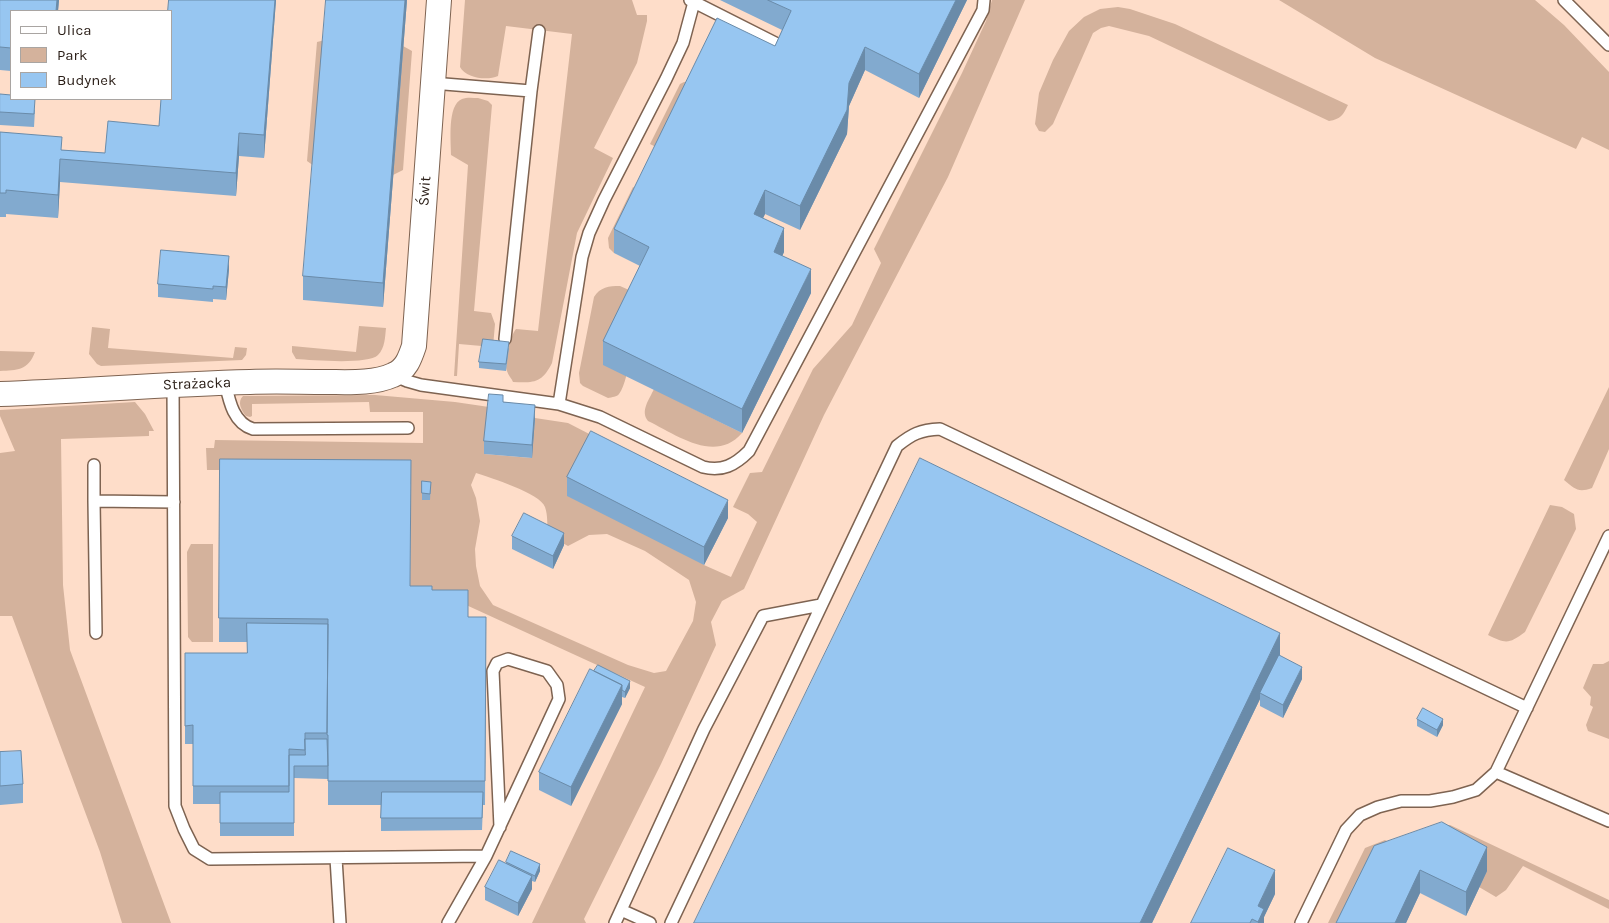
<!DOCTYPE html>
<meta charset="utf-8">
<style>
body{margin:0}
#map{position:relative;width:1609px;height:923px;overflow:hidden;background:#feddc9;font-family:Karla,sans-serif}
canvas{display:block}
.legend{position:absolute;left:10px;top:10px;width:162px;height:90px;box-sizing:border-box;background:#fff;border:1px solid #a9a5a2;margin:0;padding:6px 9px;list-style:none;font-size:15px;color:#291d16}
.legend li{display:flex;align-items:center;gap:10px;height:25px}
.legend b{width:25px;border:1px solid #a9a5a2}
</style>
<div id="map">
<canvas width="1609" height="923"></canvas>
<ul class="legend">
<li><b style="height:6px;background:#fff"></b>Ulica</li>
<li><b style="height:14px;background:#d4b29c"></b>Park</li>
<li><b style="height:14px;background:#97c6f1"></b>Budynek</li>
</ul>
</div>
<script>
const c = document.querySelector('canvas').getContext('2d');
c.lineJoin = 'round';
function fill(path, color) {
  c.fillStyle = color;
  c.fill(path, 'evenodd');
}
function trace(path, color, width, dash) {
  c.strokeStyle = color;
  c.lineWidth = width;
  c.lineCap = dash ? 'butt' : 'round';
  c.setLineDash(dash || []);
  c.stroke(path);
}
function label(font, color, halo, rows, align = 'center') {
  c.font = font + ' Karla,sans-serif';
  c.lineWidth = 4;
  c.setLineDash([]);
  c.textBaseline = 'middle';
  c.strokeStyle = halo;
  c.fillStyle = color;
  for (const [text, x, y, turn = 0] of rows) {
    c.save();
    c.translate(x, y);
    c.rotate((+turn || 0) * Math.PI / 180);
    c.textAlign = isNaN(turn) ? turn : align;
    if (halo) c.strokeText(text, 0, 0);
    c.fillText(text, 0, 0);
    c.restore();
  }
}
const green = new Path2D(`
 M 465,0 L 632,0 L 637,15 L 647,15 L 647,21 L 637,63 L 594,148 L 613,158 L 577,233 L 552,363 C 542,383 534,383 513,382 C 512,379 508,375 507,371 C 504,363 510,336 516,329 L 538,331 L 572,34 L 506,26 L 498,76 C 487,81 466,78 460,67 Z
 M 992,0 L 1025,0 L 948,177 L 824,415 L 744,589 L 722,601 L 711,622 L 716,645 L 661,764 L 584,919 L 586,923 L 532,923 L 645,687 L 440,593 L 410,592 L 411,484 L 300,470 L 207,470 L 206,448 L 214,448 L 215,440 L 423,443 L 423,412 L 370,412 L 369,402 L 252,404 L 252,416 L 250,417 L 246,416 C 241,410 237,402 243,396 L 375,395 L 455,402 L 489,407 L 484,454 L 531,458 L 535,418 L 568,423 L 599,439 L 704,565 L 731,577 L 757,522 L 748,514 L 733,507 L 750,473 L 762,472 L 813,369 L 852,325 L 881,263 L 874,249 L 962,73 L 986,21 ZM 476,473 C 491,478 540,493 545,507 C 548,515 547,526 548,535 L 568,546 L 589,535 L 607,534 L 645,551 L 689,580 L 696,602 L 693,621 L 666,671 L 654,673 L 628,665 L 493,605 L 480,586 L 476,566 L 475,549 L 480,521 L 476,498 L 471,485 Z
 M 1279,0 L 1535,0 L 1564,25 L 1609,72 L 1609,150 L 1582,137 L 1576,149 L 1375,58 Z
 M 1118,7 L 1130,9 L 1175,24 L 1348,105 C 1343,115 1341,119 1329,121 L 1149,36 L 1109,26 L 1101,28 L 1093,33 L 1053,124 L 1045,132 L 1039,131 L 1035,124 L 1039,93 L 1053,60 L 1069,31 L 1084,17 L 1100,9 Z
 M 325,40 L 314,166 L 307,161 L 317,42 Z
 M 403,46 L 412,51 L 403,170 L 393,175 Z
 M 684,82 L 688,82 L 664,151 L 650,144 L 680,84 Z
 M 478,98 L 488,101 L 492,105 L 474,311 L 491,313 L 495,324 L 493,347 L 459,344 L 457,376 L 454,376 L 468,165 L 451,155 C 451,141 447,105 462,99 C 467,97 473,98 478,98 Z
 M 633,187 L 644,192 L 614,253 L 609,248 L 608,238 Z
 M 620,286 L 638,294 C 635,315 631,379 619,394 C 617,397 612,397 608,398 L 583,386 L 580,383 L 579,373 L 594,297 C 600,287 609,286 620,286 Z
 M 359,326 L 386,328 C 385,337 385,348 378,355 C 368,365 312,360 296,359 L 292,352 L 292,346 L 356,352 Z
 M 92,327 L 110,329 L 108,348 L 233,358 L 235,347 L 247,348 L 246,355 L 242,360 L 101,366 L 97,364 L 89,354 Z
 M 0,351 L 35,352 C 28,371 17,370 0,371 Z
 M 1609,387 L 1609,449 L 1592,488 C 1578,493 1575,489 1564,480 Z
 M 654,389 L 742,433 C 715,464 677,435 648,421 C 640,411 649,400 654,389 Z
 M 135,402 L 145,414 L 154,431 L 149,431 L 149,436 L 61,439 L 63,585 L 70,650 L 171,923 L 122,923 L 100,852 L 12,616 L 0,616 L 0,453 L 15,451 L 0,416 L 0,410 Z
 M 1550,505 L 1562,507 L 1574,514 L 1576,529 L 1525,632 C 1509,644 1506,644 1488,635 Z
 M 191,544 L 213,544 L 213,642 L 192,642 L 188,637 L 187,552 Z
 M 1609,661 L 1609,739 L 1588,731 L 1586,725 L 1593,707 L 1590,705 L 1591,697 L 1583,688 L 1593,664 L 1603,664 Z
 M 1444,825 L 1450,825 L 1609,900 L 1609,909 L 1523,866 L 1506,890 L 1496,897 L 1479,887 L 1442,846 L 1348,923 L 1328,923 L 1365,848 L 1385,840 L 1390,843 Z`);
const lane = new Path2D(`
 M 1564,0 L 1609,45
 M 694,2 L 779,45
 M 432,83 L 531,91 L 505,339
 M 531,91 L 539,31
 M 393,375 L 407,381 L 421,385 L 559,404 L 600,417 L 703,467 C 722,472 735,465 749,451 L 983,10 L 984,0
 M 225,382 C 229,400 233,423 253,429 L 408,428
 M 173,384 L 175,806 L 184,829 L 194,849 L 210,859 L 486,856 L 559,699 L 557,685 L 547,671 L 508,659 L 497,663 L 493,671 L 500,827
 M 559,404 L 582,257 L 589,233 L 604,200 L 666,79 L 683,43 L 694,2 L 690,0
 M 94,465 L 94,501
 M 96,633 L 94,501 L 174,502
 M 1496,772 L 1609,821
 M 336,858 L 340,923
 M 621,910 L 650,923
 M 448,923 L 486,856
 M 615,923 L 704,729 L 763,616 L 821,605
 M 671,923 L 897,446 C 912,434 920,430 940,429 L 1527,708
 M 1301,923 L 1346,830 L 1360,815 L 1378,807 L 1401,801 L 1430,801 L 1453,797 L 1476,790 L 1496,772 L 1609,536`);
const street = new Path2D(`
 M 0,394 C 83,391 166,384 250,382 C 275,381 300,382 326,382 C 347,382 373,384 393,375 C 406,370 410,358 414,346 L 439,0`);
const wall = new Path2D(`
 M 0,0 L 59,0 L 58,11 L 11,11 L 11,71 L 0,70 Z
 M 169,0 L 276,0 L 264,158 L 239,156 L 236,196 L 60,182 L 58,218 L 6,214 L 6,217 L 0,217 L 0,132 L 62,150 L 105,153 L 159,126 Z
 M 407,0 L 383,307 L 303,300 L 303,276 Z
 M 720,0 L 967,0 L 919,98 L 865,70 L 849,106 L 847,134 L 800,230 L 765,214 L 763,218 L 784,252 L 782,256 L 811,293 L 742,433 L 603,365 L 603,341 L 640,266 L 614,253 L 614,229 L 775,46 L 782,30 Z
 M 0,94 L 35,110 L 34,127 L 0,125 Z
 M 229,269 L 226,300 L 213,299 L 213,302 L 158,297 L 158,284 Z
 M 509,348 L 506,371 L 479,368 L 479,362 Z
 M 503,402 L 535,418 L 532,458 L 484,454 L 484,441 Z
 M 220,459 L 410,586 L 432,590 L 468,617 L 486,617 L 485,805 L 483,805 L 482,830 L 381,831 L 381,805 L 328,805 L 328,779 L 294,778 L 294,836 L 220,836 L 220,804 L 193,804 L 193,744 L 185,744 L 185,653 L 247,653 L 247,642 L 219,642 Z
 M 567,477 L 728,518 L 704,565 L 567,496 Z
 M 431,482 L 430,500 L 422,500 L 422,493 Z
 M 512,536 L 564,545 L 553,569 L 512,549 Z
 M 1280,656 L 1302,679 L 1283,718 L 1260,706 L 1260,699 L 1152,923 L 694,923 Z
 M 594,671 L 630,688 L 625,698 L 622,697 L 622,704 L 571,806 L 539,790 L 539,772 Z
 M 1417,719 L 1443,725 L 1437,737 L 1417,726 Z
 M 0,752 L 23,784 L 23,803 L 0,805 Z
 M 1374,846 L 1487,871 L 1466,916 L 1420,893 L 1406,923 L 1336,923 Z
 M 506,862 L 540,871 L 535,882 L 532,881 L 532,889 L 518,916 L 485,900 L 485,887 L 506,863 Z
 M 1275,894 L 1264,917 L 1264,923 L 1191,923 Z`);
const shadedWall = new Path2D(`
 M 57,0 L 59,0 L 58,11 L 56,11 Z
 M 275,0 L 276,0 L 264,158 L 264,135 Z
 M 405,0 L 407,0 L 383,307 L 383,283 Z
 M 956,0 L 967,0 L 919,98 L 919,74 Z
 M 865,47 L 865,70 L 849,106 L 847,134 L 800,230 L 800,206 L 849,83 Z
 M 239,133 L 239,156 L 236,196 L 236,173 Z
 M 60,159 L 60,182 L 58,218 L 58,195 Z
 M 765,190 L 765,214 L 754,237 L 754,214 Z
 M 784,228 L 784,252 L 774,275 L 774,252 Z
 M 229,256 L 229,269 L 226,300 L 226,287 Z
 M 811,269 L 811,293 L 742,433 L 742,409 Z
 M 535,405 L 535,418 L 532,458 L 532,445 Z
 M 728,500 L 728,518 L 704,565 L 704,547 Z
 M 564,533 L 564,545 L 553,569 L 553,556 Z
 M 1280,633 L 1280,656 L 1260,693 L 1260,699 L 1152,923 L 1140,923 Z
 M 1302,667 L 1302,679 L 1283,718 L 1283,705 Z
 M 630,681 L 630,688 L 625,698 L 625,692 Z
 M 622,685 L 622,704 L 571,806 L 571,787 Z
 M 1443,719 L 1443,725 L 1437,737 L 1437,730 Z
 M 1487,847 L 1487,871 L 1466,916 L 1466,892 Z
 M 540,864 L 540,871 L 535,882 L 535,876 Z
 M 1275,870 L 1275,894 L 1264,917 L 1264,923 L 1258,923 L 1258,906 Z
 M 1420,870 L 1420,893 L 1406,923 L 1395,923 Z
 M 532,876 L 532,889 L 518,916 L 518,903 Z`);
const building = new Path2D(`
 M 0,0 L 57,0 L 56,11 L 11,11 L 11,48 L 0,47 Z
 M 169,0 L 275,0 L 264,135 L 239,133 L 236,173 L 60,159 L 58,195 L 6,190 L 6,193 L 0,193 L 0,132 L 62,137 L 61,150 L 105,153 L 108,121 L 159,126 L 161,99 L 171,99 L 171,11 L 168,11 Z
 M 326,0 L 405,0 L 383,283 L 303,276 Z
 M 768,0 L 956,0 L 919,74 L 865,47 L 849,83 L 847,110 L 800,206 L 765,190 L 754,214 L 784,228 L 774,252 L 811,269 L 742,409 L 603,341 L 649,247 L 614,229 L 717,18 L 775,46 L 791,11 Z
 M 0,94 L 11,95 L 11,99 L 35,99 L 34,114 L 0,112 Z
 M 161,250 L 229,256 L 226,287 L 213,286 L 213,289 L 158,284 Z
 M 483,339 L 509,342 L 506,364 L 479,362 Z
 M 489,394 L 503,395 L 503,402 L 535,405 L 532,445 L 484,441 Z
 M 591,431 L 728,500 L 704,547 L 567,477 Z
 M 920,458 L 1280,633 L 1140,923 L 694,923 Z
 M 220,459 L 411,460 L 410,586 L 432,586 L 432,590 L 468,590 L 468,617 L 486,617 L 485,781 L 328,781 L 328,735 L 327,735 L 328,619 L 219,618 Z
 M 422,481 L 431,482 L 430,494 L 422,493 Z
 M 524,513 L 564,533 L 553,556 L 512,536 Z
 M 247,623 L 328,624 L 327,733 L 305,733 L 305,750 L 289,749 L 289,786 L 193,786 L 193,725 L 185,726 L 185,653 L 247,653 Z
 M 1279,655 L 1302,667 L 1283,705 L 1260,693 Z
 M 598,665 L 630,681 L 625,692 L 622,690 L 622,685 L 594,671 Z
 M 590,669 L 622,685 L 571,787 L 539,772 Z
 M 1423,708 L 1443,719 L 1437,730 L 1417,719 Z
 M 305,739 L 327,739 L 328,766 L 294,766 L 294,823 L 220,823 L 220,792 L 289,792 L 289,755 L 305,755 Z
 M 21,751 L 23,784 L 0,786 L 0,752 Z
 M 382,792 L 483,792 L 482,818 L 381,818 Z
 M 1442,822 L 1487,847 L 1466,892 L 1420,870 L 1395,923 L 1336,923 L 1374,846 Z
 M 1228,848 L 1275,870 L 1258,906 L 1264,909 L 1258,922 L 1252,919 L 1250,923 L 1191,923 Z
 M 511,851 L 540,864 L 535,876 L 506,862 Z
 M 499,860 L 532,876 L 518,903 L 485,887 Z`);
const streetNames = [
 ["Świt",425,191,-86],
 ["Strażacka",197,384,-2]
];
fill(green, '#d4b29c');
trace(lane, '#7e6351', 14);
trace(street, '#7e6351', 26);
trace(lane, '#fff', 11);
trace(street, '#fff', 24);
fill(wall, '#82aacf');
fill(shadedWall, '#6a8ba9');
fill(building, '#97c6f1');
trace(building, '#6a8ba9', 1);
label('15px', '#291d16', '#fff', streetNames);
</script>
